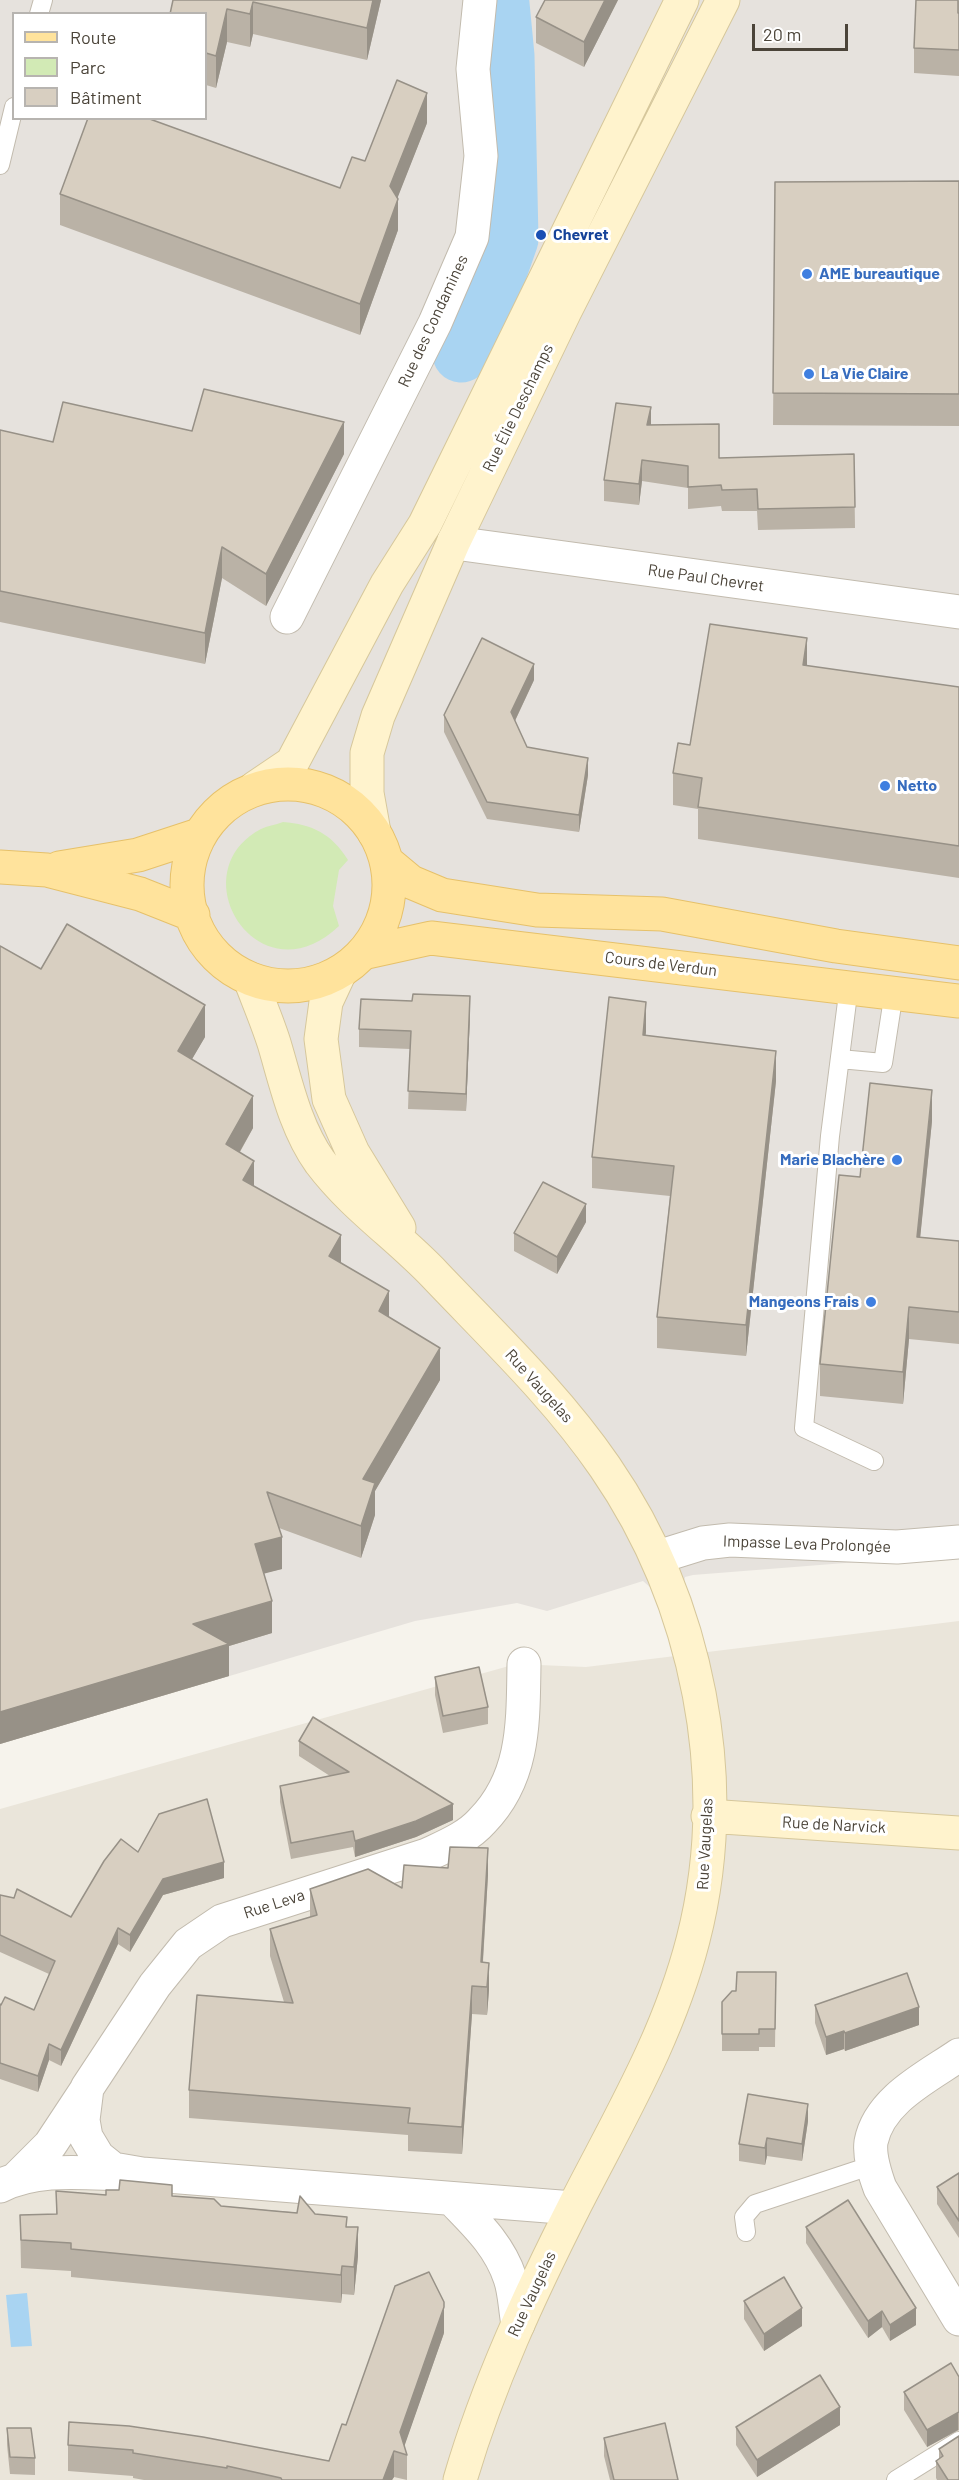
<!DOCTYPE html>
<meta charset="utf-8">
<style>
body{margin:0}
#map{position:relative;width:959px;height:2480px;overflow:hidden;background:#f6f3ec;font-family:Barlow,sans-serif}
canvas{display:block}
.legend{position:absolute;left:12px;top:12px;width:195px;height:108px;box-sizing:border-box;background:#fff;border:2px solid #b7b4b0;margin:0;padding:8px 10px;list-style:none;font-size:18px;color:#4b4439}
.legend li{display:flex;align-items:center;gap:12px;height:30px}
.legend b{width:30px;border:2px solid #b7b4b0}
.scale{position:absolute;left:752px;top:24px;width:96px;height:27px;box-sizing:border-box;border:3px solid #4b4439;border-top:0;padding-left:8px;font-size:18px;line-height:21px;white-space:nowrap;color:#4b4439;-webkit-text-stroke:4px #fff;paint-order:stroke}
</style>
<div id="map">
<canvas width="959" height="2480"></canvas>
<ul class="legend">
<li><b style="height:8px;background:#ffe39c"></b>Route</li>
<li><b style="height:16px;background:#d2eab5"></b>Parc</li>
<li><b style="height:16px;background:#d8cfc1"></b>Bâtiment</li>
</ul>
<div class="scale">20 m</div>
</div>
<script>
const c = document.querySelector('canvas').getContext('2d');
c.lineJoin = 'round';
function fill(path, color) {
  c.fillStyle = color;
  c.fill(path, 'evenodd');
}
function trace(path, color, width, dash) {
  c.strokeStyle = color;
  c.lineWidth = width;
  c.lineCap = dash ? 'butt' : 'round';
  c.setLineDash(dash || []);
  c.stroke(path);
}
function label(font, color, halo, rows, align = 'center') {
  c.font = font + ' Barlow,sans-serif';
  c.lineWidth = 6;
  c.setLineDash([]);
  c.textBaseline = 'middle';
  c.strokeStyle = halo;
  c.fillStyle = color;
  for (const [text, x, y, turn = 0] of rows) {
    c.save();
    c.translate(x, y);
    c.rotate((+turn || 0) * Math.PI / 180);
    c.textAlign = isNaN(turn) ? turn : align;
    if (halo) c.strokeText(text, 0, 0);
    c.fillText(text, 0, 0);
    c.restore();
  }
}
const residential = new Path2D(`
 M 959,1621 L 959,2480 L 0,2480 L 0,1809 L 516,1664 L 586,1667 Z`);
const industrial = new Path2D(`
 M 0,0 L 959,0 L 959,1554 L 693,1575 L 685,1577 L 681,1597 L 662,1598 L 643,1581 L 547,1611 L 517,1603 L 415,1621 L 0,1744 ZM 14,14 L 206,14 L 206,118 L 14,118 Z`);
const green = new Path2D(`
 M 283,822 C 312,824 332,834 348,860 L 339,870 L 333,906 L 339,926 C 259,1002 178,873 261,829 C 267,826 275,825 283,822 Z`);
const water = new Path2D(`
 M 27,2293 L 32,2346 L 11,2347 L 6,2295 Z`);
const river = new Path2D(`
 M 461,354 L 491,293 L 510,239 L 506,56 L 501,4`);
const lane = new Path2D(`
 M 39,14 L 43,0
 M 0,165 L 14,107
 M 849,986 L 830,1136 L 804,1428 L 874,1461
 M 840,1059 L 883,1063 L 894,992
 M 746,2232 L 744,2217 L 755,2204 L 873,2165
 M 896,2480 L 959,2441`);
const street = new Path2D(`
 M 454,541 L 462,544 L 959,612
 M 287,617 L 435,323 L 472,237 L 481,156 L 473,69 L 480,0
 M 658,1557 L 703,1543 L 730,1540 L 897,1547 L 959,1542
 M 524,1664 C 523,1722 525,1777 482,1821 C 468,1837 446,1846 427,1855 L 222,1921 L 188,1944 L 155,1985 L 87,2088 L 83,2120 L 86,2137 L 98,2157 L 113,2169 L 142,2174 L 573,2208
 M 959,2055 C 927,2077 879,2100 871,2142 C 869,2157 875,2174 880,2188 L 959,2319
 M 18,2177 L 50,2145 L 85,2092
 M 0,2186 C 38,2167 83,2173 125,2174
 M 453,2200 C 476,2224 499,2245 510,2278 C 515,2292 515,2309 518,2324`);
const secondary = new Path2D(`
 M 255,788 L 292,763 L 387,584 L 425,524 L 682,0
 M 374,832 L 367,793 L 367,753 L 378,716 L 454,541 L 565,311 L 723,0
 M 340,972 L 326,1002 L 321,1039 L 329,1099 L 353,1153 L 399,1228
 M 250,979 C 258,1000 267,1021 274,1043 C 286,1083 295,1127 320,1162 C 354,1207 397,1235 435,1275 C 494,1337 557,1397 605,1467 C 698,1602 734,1781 693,1940 C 668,2037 620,2117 575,2205 C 530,2294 488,2384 460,2480
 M 708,1816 L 959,1833`);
const primary = new Path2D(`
 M187 885a101 101 0 1 1 202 0a101 101 0 1 1-202 0Z
 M 387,862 L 411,882 L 442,895 L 537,910 L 662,914 L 836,946 L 959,963
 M 0,867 L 47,870 L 140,894 L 193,915
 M 59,868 L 138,855 L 199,835
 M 363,953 L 431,938 L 959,1001`);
const wall = new Path2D(`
 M 173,0 L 381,0 L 367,60 L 253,34 L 250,47 L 227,42 L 216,88 L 206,85 L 206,14 Z
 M 545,0 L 618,0 L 584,67 L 536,43 L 536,17 Z
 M 959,0 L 959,76 L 914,73 L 914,48 Z
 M 427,123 L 397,198 L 398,230 L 360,335 L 60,225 L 60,194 L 340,188 L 365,161 Z
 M 959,181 L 959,426 L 773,425 L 775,182 Z
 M 651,425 L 719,458 L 854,454 L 855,528 L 758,530 L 757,511 L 722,511 L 721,506 L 688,509 L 688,488 L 642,481 L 639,505 L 604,501 L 604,480 Z
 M 0,430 L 53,442 L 192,431 L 344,454 L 266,606 L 222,578 L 205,664 L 0,622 Z
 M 807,666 L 959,687 L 959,878 L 698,839 L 698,809 L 673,805 L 673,773 L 690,745 Z
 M 534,680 L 515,721 L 527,747 L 588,775 L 579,832 L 487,819 L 444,732 L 444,715 Z
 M 0,946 L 41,969 L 205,1037 L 192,1059 L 253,1128 L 240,1152 L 254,1186 L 341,1263 L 389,1317 L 440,1380 L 375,1491 L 375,1515 L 361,1558 L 279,1528 L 282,1569 L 264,1573 L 272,1633 L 229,1646 L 229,1676 L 0,1744 Z
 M 470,1014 L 466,1111 L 408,1109 L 410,1049 L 359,1047 L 359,1029 Z
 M 646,1036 L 776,1081 L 746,1356 L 657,1348 L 657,1317 L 670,1196 L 592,1188 L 592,1157 Z
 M 932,1121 L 920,1237 L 959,1241 L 959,1344 L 909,1339 L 903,1404 L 820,1396 L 820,1364 L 860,1177 Z
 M 586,1222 L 557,1274 L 514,1251 L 514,1233 Z
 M 435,1677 L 488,1707 L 488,1724 L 443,1733 L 435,1695 Z
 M 299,1741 L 453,1820 L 416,1837 L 355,1857 L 353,1847 L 291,1859 L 280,1802 L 280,1786 L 330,1776 L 299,1756 Z
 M 138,1852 L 224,1878 L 163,1895 L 130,1952 L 118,1944 L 61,2066 L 49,2060 L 38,2092 L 0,2079 L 0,2004 L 34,2010 L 49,1974 L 0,1952 L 0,1895 L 71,1917 Z
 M 488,1875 L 483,1962 L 489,1990 L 487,2015 L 472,2014 L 462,2154 L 408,2151 L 408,2135 L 189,2118 L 189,2090 L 284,2002 L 270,1956 L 270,1929 L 310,1917 L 310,1889 L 402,1888 Z
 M 776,1972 L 775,2047 L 759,2047 L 759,2051 L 722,2051 L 722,2002 L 736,1991 Z
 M 815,2005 L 919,2025 L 845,2051 L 844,2049 L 826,2055 L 815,2023 Z
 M 808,2121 L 802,2161 L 767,2156 L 765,2165 L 739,2161 L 739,2144 Z
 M 959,2173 L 959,2238 L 937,2204 L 937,2187 Z
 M 56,2191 L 106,2195 L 172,2196 L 221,2206 L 315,2214 L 347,2227 L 358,2256 L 354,2295 L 342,2294 L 341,2303 L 71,2277 L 71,2271 L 21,2268 L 20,2215 L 56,2214 Z
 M 806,2227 L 916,2325 L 890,2341 L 882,2327 L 868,2338 L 806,2243 Z
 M 744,2301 L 802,2326 L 764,2351 L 744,2319 Z
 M 444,2333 L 404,2446 L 407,2455 L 407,2480 L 394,2477 L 392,2480 L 144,2480 L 133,2478 L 133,2476 L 68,2471 L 68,2445 L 329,2461 L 346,2425 Z
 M 959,2377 L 959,2430 L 927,2447 L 904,2410 L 904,2392 Z
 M 840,2425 L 757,2477 L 736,2445 L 736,2427 Z
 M 7,2428 L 35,2458 L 35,2475 L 10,2474 L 7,2445 Z
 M 604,2438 L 678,2480 L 610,2480 L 604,2456 Z
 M 939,2449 L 959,2480 L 937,2480 L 936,2478 L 936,2461 L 939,2459 Z`);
const shadedWall = new Path2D(`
 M 373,0 L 381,0 L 367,60 L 367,28 Z
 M 605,0 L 618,0 L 584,67 L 584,42 Z
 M 253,2 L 253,34 L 250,47 L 250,14 Z
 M 227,9 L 227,42 L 216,88 L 216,56 Z
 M 427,93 L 427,123 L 390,217 L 390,186 Z
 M 398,199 L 398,230 L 360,335 L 360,304 Z
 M 651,407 L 651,429 L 647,425 Z
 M 344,422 L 344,454 L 266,606 L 266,574 Z
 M 642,460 L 642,481 L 639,505 L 639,484 Z
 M 222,547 L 222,578 L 205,664 L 205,633 Z
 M 807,638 L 807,670 L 803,665 Z
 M 534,664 L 534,680 L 511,729 L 511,712 Z
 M 588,758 L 588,775 L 579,832 L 579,815 Z
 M 470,996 L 470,1014 L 466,1111 L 466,1094 Z
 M 646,1002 L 646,1032 L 643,1066 L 643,1035 Z
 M 205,1005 L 205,1037 L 178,1083 L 178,1051 Z
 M 776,1051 L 776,1081 L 746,1356 L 746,1325 Z
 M 932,1090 L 932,1121 L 917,1269 L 917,1237 Z
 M 253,1096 L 253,1128 L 226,1176 L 226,1144 Z
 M 254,1161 L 254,1193 L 243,1180 Z
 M 586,1204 L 586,1222 L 557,1274 L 557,1257 Z
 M 341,1235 L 341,1267 L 329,1256 Z
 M 389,1291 L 389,1323 L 379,1311 Z
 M 909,1307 L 909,1339 L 903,1404 L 903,1372 Z
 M 440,1348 L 440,1380 L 375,1491 L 375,1515 L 361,1558 L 361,1526 L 363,1479 Z
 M 282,1537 L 282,1569 L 255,1576 L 255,1544 Z
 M 272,1601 L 272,1633 L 229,1646 L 229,1676 L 0,1744 L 0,1712 L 193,1624 Z
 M 453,1804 L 453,1820 L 416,1837 L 355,1857 L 355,1841 Z
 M 488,1848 L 488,1875 L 481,1990 L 481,1962 Z
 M 224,1862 L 224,1878 L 163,1895 L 130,1952 L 130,1935 L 163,1879 Z
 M 118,1928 L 118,1944 L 61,2066 L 61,2050 Z
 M 489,1963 L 489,1990 L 487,2015 L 487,1987 Z
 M 472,1986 L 472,2014 L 462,2154 L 462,2127 Z
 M 919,2007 L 919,2025 L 845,2051 L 845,2033 Z
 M 844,2031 L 844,2049 L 826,2055 L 826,2037 Z
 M 49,2044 L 49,2060 L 38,2092 L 38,2076 Z
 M 808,2104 L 808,2121 L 802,2161 L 802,2144 Z
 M 767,2138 L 767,2156 L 765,2165 L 765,2148 Z
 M 358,2227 L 358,2256 L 354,2295 L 354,2267 Z
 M 342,2266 L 342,2294 L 341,2303 L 341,2275 Z
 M 444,2307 L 444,2333 L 402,2453 L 400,2432 Z
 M 802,2308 L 802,2326 L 764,2351 L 764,2334 Z
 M 916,2308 L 916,2325 L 890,2341 L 890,2325 Z
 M 882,2311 L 882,2327 L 868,2338 L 868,2321 Z
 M 840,2407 L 840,2425 L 757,2477 L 757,2460 Z
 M 958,2412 L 958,2430 L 927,2447 L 927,2430 Z
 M 394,2451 L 394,2477 L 392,2480 L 383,2480 Z`);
const building = new Path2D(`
 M 173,0 L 373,0 L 367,28 L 253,2 L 250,14 L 227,9 L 216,56 L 206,53 L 206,14 L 170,14 Z
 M 545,0 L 605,0 L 584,42 L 536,17 Z
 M 916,0 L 958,0 L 958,13 L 959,13 L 959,50 L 914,48 Z
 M 397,80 L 427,93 L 390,186 L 398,199 L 360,304 L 60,194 L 88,118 L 147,118 L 340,188 L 352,157 L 365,161 Z
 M 959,181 L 959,394 L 773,393 L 775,182 Z
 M 204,389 L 344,422 L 266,574 L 222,547 L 205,633 L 0,591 L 0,430 L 53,442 L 63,402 L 192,431 Z
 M 616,403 L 651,407 L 647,425 L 719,424 L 719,458 L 854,454 L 855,507 L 758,509 L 757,489 L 722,490 L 721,485 L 688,487 L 688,466 L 642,460 L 639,484 L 604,480 Z
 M 710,624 L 807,638 L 803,665 L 959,687 L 959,846 L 698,807 L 702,778 L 673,773 L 678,743 L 690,745 Z
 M 482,638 L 534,664 L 511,712 L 527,747 L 588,758 L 579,815 L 487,802 L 444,715 Z
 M 67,924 L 205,1005 L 178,1051 L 253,1096 L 226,1144 L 254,1161 L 243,1180 L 341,1235 L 329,1256 L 389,1291 L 379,1311 L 440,1348 L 363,1479 L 375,1483 L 361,1526 L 267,1492 L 282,1537 L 255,1544 L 272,1601 L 193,1624 L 229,1644 L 0,1712 L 0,946 L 41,969 Z
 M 413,994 L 470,996 L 466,1094 L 408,1091 L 411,1031 L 359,1029 L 361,999 L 412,1001 Z
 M 609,997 L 646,1002 L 643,1035 L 776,1051 L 746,1325 L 657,1317 L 674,1166 L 592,1157 Z
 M 870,1083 L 932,1090 L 917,1237 L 959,1241 L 959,1312 L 909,1307 L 903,1372 L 820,1364 L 839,1175 L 860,1177 Z
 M 543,1182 L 586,1204 L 557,1257 L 514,1233 Z
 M 479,1667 L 488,1707 L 443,1716 L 435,1677 Z
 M 313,1717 L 453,1804 L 416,1821 L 355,1841 L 353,1831 L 291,1843 L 280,1786 L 349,1772 L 299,1741 Z
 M 207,1799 L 224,1862 L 163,1879 L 130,1935 L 118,1928 L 61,2050 L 49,2044 L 38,2076 L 0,2063 L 0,2004 L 1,2005 L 5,1997 L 34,2010 L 55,1961 L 0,1935 L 0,1895 L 14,1898 L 17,1889 L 71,1917 L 104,1861 L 121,1839 L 138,1852 L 159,1814 Z
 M 450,1847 L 488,1848 L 481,1962 L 489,1963 L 487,1987 L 472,1986 L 462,2127 L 408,2123 L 410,2108 L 189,2090 L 197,1995 L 293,2003 L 270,1929 L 317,1915 L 310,1889 L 368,1869 L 402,1888 L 404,1865 L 448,1868 Z
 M 737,1972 L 776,1972 L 775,2029 L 759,2029 L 759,2034 L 722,2034 L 722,2002 L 732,1991 L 736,1991 Z
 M 907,1973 L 919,2007 L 845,2033 L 844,2031 L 826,2037 L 815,2005 Z
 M 748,2094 L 808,2104 L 802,2144 L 767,2138 L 765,2148 L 739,2144 Z
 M 959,2173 L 959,2221 L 937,2187 Z
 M 120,2180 L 172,2185 L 172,2196 L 214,2199 L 221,2206 L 274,2211 L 297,2213 L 300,2196 L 315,2214 L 347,2217 L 346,2227 L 358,2227 L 354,2267 L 342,2266 L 341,2275 L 71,2249 L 71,2243 L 21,2240 L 20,2215 L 57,2214 L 56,2191 L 106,2195 L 106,2190 L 119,2190 Z
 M 848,2200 L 916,2308 L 890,2325 L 882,2311 L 868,2321 L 806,2227 Z
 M 429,2272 L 444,2302 L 444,2307 L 400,2432 L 407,2455 L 394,2451 L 383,2480 L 282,2480 L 281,2478 L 227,2466 L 227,2468 L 133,2453 L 133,2450 L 68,2445 L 69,2422 L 129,2426 L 203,2437 L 329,2461 L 342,2424 L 346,2425 L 395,2286 Z
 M 784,2277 L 802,2308 L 764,2334 L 744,2301 Z
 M 951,2363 L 959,2377 L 959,2412 L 927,2430 L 904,2392 Z
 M 820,2375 L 840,2407 L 757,2460 L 736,2427 Z
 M 665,2423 L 678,2480 L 614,2480 L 604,2438 Z
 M 7,2428 L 31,2428 L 35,2458 L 10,2457 Z
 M 959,2436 L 959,2480 L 948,2480 L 936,2461 L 943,2456 L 939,2449 Z`);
const markers = [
 [541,235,6,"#1a4fb4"],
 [807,274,6,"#3f7fe0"],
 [809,374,6,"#3f7fe0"],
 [885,786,6,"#3f7fe0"],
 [897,1160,6,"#3f7fe0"],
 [871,1302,6,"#3f7fe0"]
];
const transitNames = [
 ["Chevret",553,235]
];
const shopNames = [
 ["AME bureautique",819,274],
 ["La Vie Claire",821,374],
 ["Netto",897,786],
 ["Marie Blachère",885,1160,"right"],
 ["Mangeons Frais",859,1302,"right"]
];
const streetNames = [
 ["Rue des Condamines",433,321,-65],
 ["Rue Élie Deschamps",518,408,-64],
 ["Rue Paul Chevret",706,578,8],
 ["Cours de Verdun",661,964,7],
 ["Rue Vaugelas",539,1386,48],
 ["Impasse Leva Prolongée",807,1544,2],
 ["Rue de Narvick",834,1825,3],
 ["Rue Vaugelas",705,1844,-87],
 ["Rue Leva",274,1904,-18],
 ["Rue Vaugelas",532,2294,-65]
];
fill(residential, '#eae5da');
fill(industrial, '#e6e2dd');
fill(green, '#d2eab5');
fill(water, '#a9d4f2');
trace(river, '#a9d4f2', 57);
trace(lane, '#c2bbae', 20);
trace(street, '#c2bbae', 35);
trace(secondary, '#d6c79b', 35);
trace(primary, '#e6c16a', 35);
trace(lane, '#fff', 18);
trace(street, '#fff', 33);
trace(secondary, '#fff3cd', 33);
trace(primary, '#ffe39c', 33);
fill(wall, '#bab2a6');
fill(shadedWall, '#979187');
fill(building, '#d8cfc1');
trace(building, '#979187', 1.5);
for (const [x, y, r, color] of markers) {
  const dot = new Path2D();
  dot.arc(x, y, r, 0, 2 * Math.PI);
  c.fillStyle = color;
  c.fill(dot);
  trace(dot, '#fff', 2);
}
label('bold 16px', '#164399', '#fff', transitNames, 'left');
label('bold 16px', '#366cbe', '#fff', shopNames, 'left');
label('16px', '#4b4439', '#fff', streetNames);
</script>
